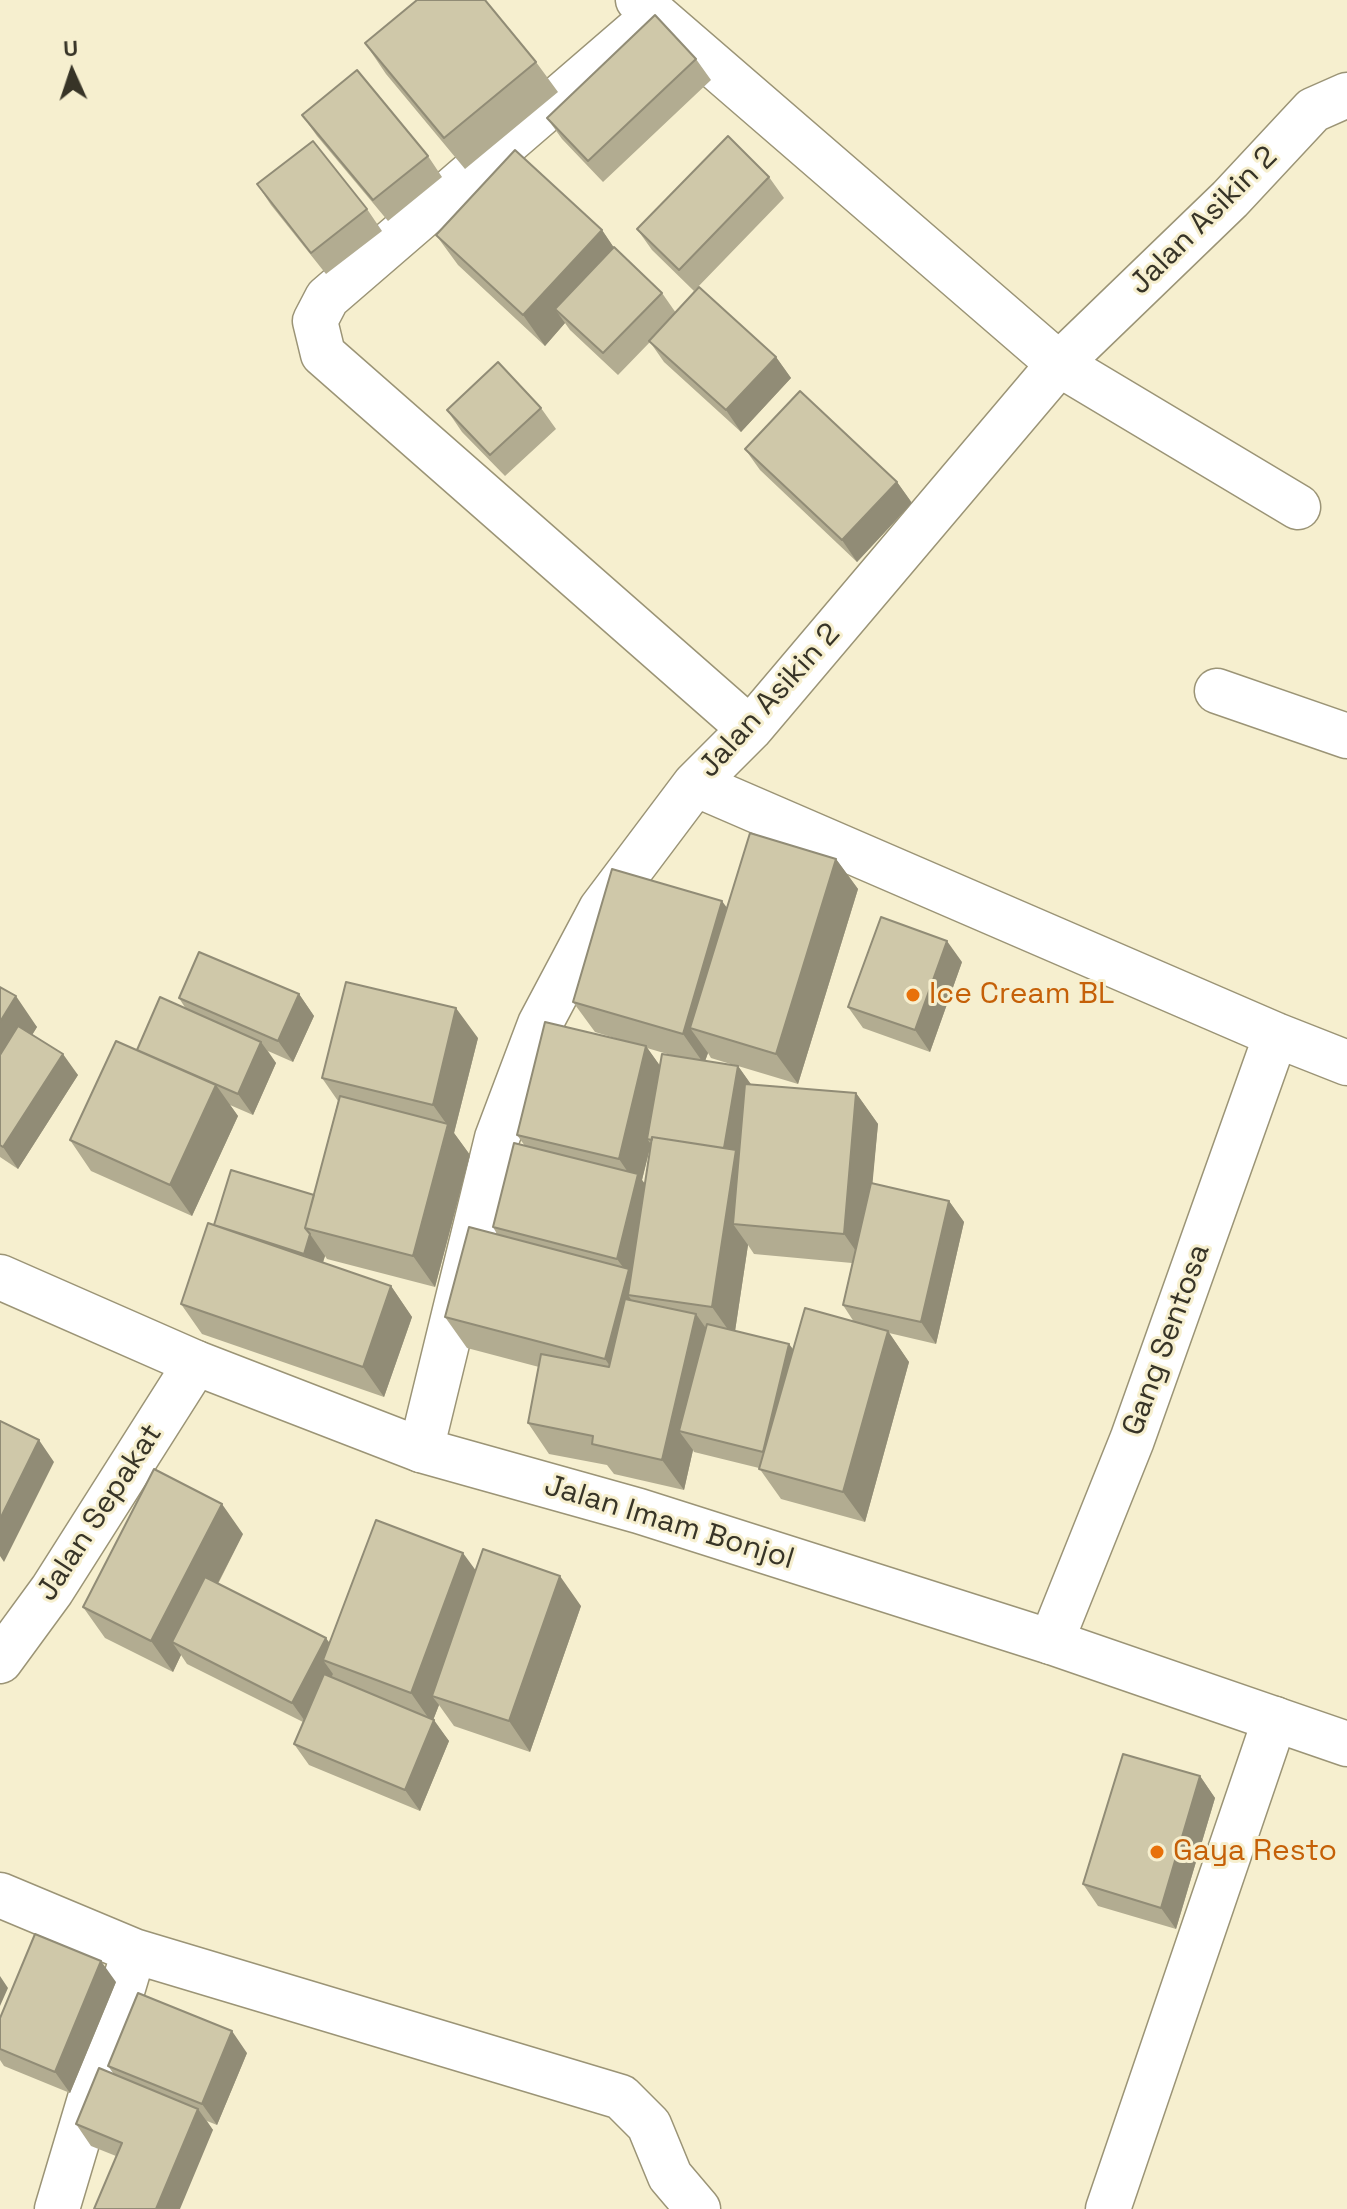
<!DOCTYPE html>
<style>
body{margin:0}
#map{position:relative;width:1347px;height:2209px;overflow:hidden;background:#f6efcf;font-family:"Space Grotesk",sans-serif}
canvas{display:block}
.north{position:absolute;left:32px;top:32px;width:80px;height:80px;-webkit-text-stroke:6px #f6efcf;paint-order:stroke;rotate:357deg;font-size:22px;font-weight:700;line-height:32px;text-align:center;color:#373427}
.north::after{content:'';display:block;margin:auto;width:28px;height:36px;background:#373427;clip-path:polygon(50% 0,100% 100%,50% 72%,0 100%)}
</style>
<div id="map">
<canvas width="1347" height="2209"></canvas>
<div class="north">U</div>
</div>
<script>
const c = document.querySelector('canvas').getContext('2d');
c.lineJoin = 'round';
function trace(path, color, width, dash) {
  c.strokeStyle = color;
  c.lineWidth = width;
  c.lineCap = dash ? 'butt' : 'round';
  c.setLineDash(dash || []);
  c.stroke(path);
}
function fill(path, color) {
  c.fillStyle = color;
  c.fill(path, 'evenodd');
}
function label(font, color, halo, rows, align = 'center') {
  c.font = font + ' "Space Grotesk",sans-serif';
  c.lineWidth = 6;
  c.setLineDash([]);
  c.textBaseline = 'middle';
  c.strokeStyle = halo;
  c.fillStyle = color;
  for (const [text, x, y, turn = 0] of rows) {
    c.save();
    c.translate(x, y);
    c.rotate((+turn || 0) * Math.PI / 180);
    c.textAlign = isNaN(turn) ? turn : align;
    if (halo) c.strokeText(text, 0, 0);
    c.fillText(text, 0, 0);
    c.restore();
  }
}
const minor = new Path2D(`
 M 638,0 L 1059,364 L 1298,507
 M 655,15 L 327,298 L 315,321 L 323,354 L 750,729
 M 1217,691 L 1347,736
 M 695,784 L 1276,1035 L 1347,1063
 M 421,1450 L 497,1138 L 540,1024 L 601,909 L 695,784 L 750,729 L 1059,364 L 1230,199 L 1313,110 L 1347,95
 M 1051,1642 L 1132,1440 L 1276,1035
 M 0,1661 L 52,1590 L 196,1363
 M 0,1895 L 134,1951 L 621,2097 L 649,2125 L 670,2176 L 698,2209
 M 57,2209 L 134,1951
 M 1108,2209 L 1275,1719`);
const highway = new Path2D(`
 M 0,1277 L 196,1363 L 421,1450 L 639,1511 L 1051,1642 L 1347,1744`);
const wall = new Path2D(`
 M 365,43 L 536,62 L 558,92 L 465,169 L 386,74 Z
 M 696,59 L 711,80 L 603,182 L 562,139 L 547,118 Z
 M 302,115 L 428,156 L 442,177 L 388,221 L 317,136 Z
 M 769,177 L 784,198 L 694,291 L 652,250 L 637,229 Z
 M 257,184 L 367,209 L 382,231 L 326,274 L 271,205 Z
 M 602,230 L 614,248 L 662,293 L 676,313 L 776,357 L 791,378 L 741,432 L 664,362 L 650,342 L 618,375 L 570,330 L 565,323 L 545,346 L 458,265 L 436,235 Z
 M 541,408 L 556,429 L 505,476 L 462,432 L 447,410 Z
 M 745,449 L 897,482 L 912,503 L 857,562 L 760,470 Z
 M 836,859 L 858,889 L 798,1084 L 738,1066 L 751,1085 L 856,1093 L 878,1124 L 872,1183 L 949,1201 L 964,1222 L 936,1344 L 889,1333 L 909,1362 L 865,1522 L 781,1499 L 759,1468 L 694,1452 L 693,1450 L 684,1490 L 614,1474 L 607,1465 L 549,1454 L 528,1423 L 539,1367 L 467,1348 L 445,1317 L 497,1234 L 493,1227 L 525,1146 L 517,1135 L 628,1042 L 595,1032 L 573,1002 L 727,908 ZM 647,1048 L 674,1056 L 660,1066 ZM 708,1053 L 711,1058 L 737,1066 L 705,1061 ZM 650,1147 L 645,1184 L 642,1180 ZM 748,1245 L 754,1254 L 852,1263 L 843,1305 L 854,1322 L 793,1349 L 789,1344 L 735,1331 Z
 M 962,962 L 930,1052 L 863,1028 L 848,1007 Z
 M 0,987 L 37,1027 L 32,1035 L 78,1075 L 18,1169 L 0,1157 Z
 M 299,994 L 314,1016 L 293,1062 L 268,1051 L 276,1063 L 253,1115 L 230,1105 L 238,1116 L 192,1216 L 91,1171 L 70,1140 L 137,1050 L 186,1009 L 179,998 Z
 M 478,1038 L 454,1133 L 470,1155 L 435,1287 L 327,1259 L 325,1256 L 323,1263 L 391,1286 L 412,1317 L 384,1397 L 202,1334 L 181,1304 L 314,1195 L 338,1101 L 322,1078 Z
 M 243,1534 L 218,1584 L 329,1642 L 476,1570 L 581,1606 L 530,1752 L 454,1726 L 439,1705 L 433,1720 L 449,1741 L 420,1811 L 309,1765 L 294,1744 L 303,1722 L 187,1664 L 181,1655 L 173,1672 L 105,1638 L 83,1607 Z
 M 1200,1776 L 1215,1798 L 1176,1929 L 1098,1906 L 1083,1884 Z
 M 116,1982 L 70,2093 L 4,2066 L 0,2060 L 0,2018 Z
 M 247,2053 L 217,2125 L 207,2121 L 213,2130 L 116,2156 L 91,2146 L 76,2124 L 113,2073 L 108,2066 Z`);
const shadedWall = new Path2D(`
 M 602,230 L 623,261 L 555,309 L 565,323 L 545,346 L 523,315 Z
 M 776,357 L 791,378 L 741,432 L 726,410 Z
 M 897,482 L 912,503 L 857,562 L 842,540 Z
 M 836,859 L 858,889 L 798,1084 L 776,1054 Z
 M 722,901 L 744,931 L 690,1028 L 708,1053 L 704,1064 L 683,1034 Z
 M 947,941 L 962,962 L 930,1052 L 915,1030 Z
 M 299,994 L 314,1016 L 293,1062 L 278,1041 Z
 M 16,996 L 37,1027 L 0,1087 L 0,1022 Z
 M 456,1008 L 478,1038 L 454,1133 L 470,1155 L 435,1287 L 413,1256 L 448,1126 L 433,1105 Z
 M 261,1042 L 276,1063 L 253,1115 L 238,1094 Z
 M 646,1046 L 668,1077 L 647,1139 L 651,1144 L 642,1180 L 660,1205 L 628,1295 L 645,1320 L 627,1390 L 605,1359 L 628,1274 L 617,1259 L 636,1184 L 619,1159 Z
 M 63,1054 L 78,1075 L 18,1169 L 3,1147 Z
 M 738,1066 L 753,1087 L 733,1224 L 748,1245 L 734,1338 L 712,1307 L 723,1152 Z
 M 216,1085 L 238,1116 L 192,1216 L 170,1185 Z
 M 856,1093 L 878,1124 L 865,1264 L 844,1234 Z
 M 949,1201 L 964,1222 L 936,1344 L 921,1322 Z
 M 310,1234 L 325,1256 L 318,1276 L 304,1254 Z
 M 391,1286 L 412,1317 L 384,1397 L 363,1367 Z
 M 696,1314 L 717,1344 L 679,1431 L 693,1450 L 684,1490 L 662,1460 Z
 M 888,1331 L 909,1362 L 865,1522 L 843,1492 Z
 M 789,1344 L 804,1365 L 778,1473 L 763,1452 Z
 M 39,1440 L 54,1462 L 4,1562 L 0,1556 L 0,1519 Z
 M 222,1504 L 243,1534 L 184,1649 L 172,1642 L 181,1655 L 173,1672 L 151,1641 Z
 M 463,1553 L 485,1583 L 432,1696 L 439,1705 L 432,1723 L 411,1693 Z
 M 560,1576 L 581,1606 L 530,1752 L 509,1721 Z
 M 326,1638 L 341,1659 L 323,1660 L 333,1674 L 307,1724 L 292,1703 Z
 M 434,1720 L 449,1741 L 420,1811 L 405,1790 Z
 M 1200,1776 L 1215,1798 L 1176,1929 L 1161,1908 Z
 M 101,1961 L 116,1982 L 70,2093 L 55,2072 Z
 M 0,1976 L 8,1988 L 0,2006 Z
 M 232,2031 L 247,2053 L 217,2125 L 202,2104 Z
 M 198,2109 L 213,2130 L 180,2209 L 156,2209 Z`);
const building = new Path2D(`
 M 417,0 L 485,0 L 536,62 L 444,138 L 365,43 Z
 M 655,15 L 696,59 L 588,161 L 547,118 Z
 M 357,70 L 428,156 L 373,200 L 302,115 Z
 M 728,136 L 769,177 L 679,270 L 637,229 Z
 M 313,141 L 367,209 L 311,253 L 257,184 Z
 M 515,150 L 602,230 L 523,315 L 436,235 Z
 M 614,247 L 662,293 L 603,353 L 555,309 Z
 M 699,287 L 776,357 L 726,410 L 649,341 Z
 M 498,362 L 541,408 L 490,455 L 447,410 Z
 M 800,391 L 897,482 L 842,540 L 745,449 Z
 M 750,833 L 836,859 L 776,1054 L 690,1028 Z
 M 612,869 L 722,901 L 683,1034 L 573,1002 Z
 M 881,917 L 947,941 L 915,1030 L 848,1007 Z
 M 199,952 L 299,994 L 278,1041 L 179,998 Z
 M 346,982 L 456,1008 L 433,1105 L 322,1078 Z
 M 0,987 L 16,996 L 0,1022 Z
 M 160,997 L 261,1042 L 238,1094 L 137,1050 Z
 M 545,1022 L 646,1046 L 619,1159 L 517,1135 Z
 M 18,1026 L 63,1054 L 3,1147 L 0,1145 L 0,1055 Z
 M 116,1041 L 216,1085 L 170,1185 L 70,1140 Z
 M 662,1054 L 738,1066 L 724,1148 L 652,1137 L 652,1140 L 647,1139 Z
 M 745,1084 L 856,1093 L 844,1234 L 733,1224 Z
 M 340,1096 L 448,1124 L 413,1256 L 305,1228 Z
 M 652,1137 L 736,1150 L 712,1307 L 628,1295 Z
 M 514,1143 L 638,1174 L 617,1259 L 493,1227 Z
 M 231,1170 L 314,1195 L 305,1228 L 310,1234 L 304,1254 L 214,1225 Z
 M 871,1183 L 949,1201 L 921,1322 L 843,1305 Z
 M 208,1223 L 391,1286 L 363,1367 L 181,1304 Z
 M 469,1227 L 629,1269 L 605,1359 L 445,1317 Z
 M 625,1299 L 696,1314 L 662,1460 L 592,1444 L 593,1436 L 528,1423 L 541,1354 L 609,1367 Z
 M 805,1308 L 888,1331 L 843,1492 L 759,1469 Z
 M 707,1324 L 789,1344 L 763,1452 L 679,1431 Z
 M 0,1421 L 39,1440 L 0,1519 Z
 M 154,1469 L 222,1504 L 151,1641 L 83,1607 Z
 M 376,1520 L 463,1553 L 411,1693 L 323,1660 Z
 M 483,1549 L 560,1576 L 509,1721 L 432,1696 Z
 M 205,1577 L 326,1638 L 292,1703 L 172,1642 Z
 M 324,1674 L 434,1720 L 405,1790 L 294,1744 Z
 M 1123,1754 L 1200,1776 L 1161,1908 L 1083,1884 Z
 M 35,1934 L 101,1961 L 55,2072 L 0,2049 L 0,2018 Z
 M 138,1993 L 232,2031 L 202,2104 L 108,2066 Z
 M 99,2068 L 198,2109 L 156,2209 L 94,2209 L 122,2143 L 76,2124 Z`);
const markers = [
 [913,995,8,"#e8710a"],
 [1157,1852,8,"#e8710a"]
];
const streetNames = [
 ["Jalan Asikin 2",1204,221,-45],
 ["Jalan Asikin 2",770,701,-48],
 ["Gang Sentosa",1167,1340,-70],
 ["Jalan Sepakat",100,1513,-57],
 ["Jalan Imam Bonjol",669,1523,17]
];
const foodNames = [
 ["Ice Cream BL",929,995],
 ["Gaya Resto",1173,1852]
];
trace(minor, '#9b9476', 47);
trace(highway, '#9b9476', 47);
trace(minor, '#fff', 44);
trace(highway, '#fff', 44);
fill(wall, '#b2ac91');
fill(shadedWall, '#918c76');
fill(building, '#cfc8a9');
trace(building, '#918c76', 2);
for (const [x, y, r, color] of markers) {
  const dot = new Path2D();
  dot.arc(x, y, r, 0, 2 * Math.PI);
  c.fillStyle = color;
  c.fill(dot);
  trace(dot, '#f6efcf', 3);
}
label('30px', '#373427', '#f6efcf', streetNames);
label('30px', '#c56008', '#f6efcf', foodNames, 'left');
</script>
